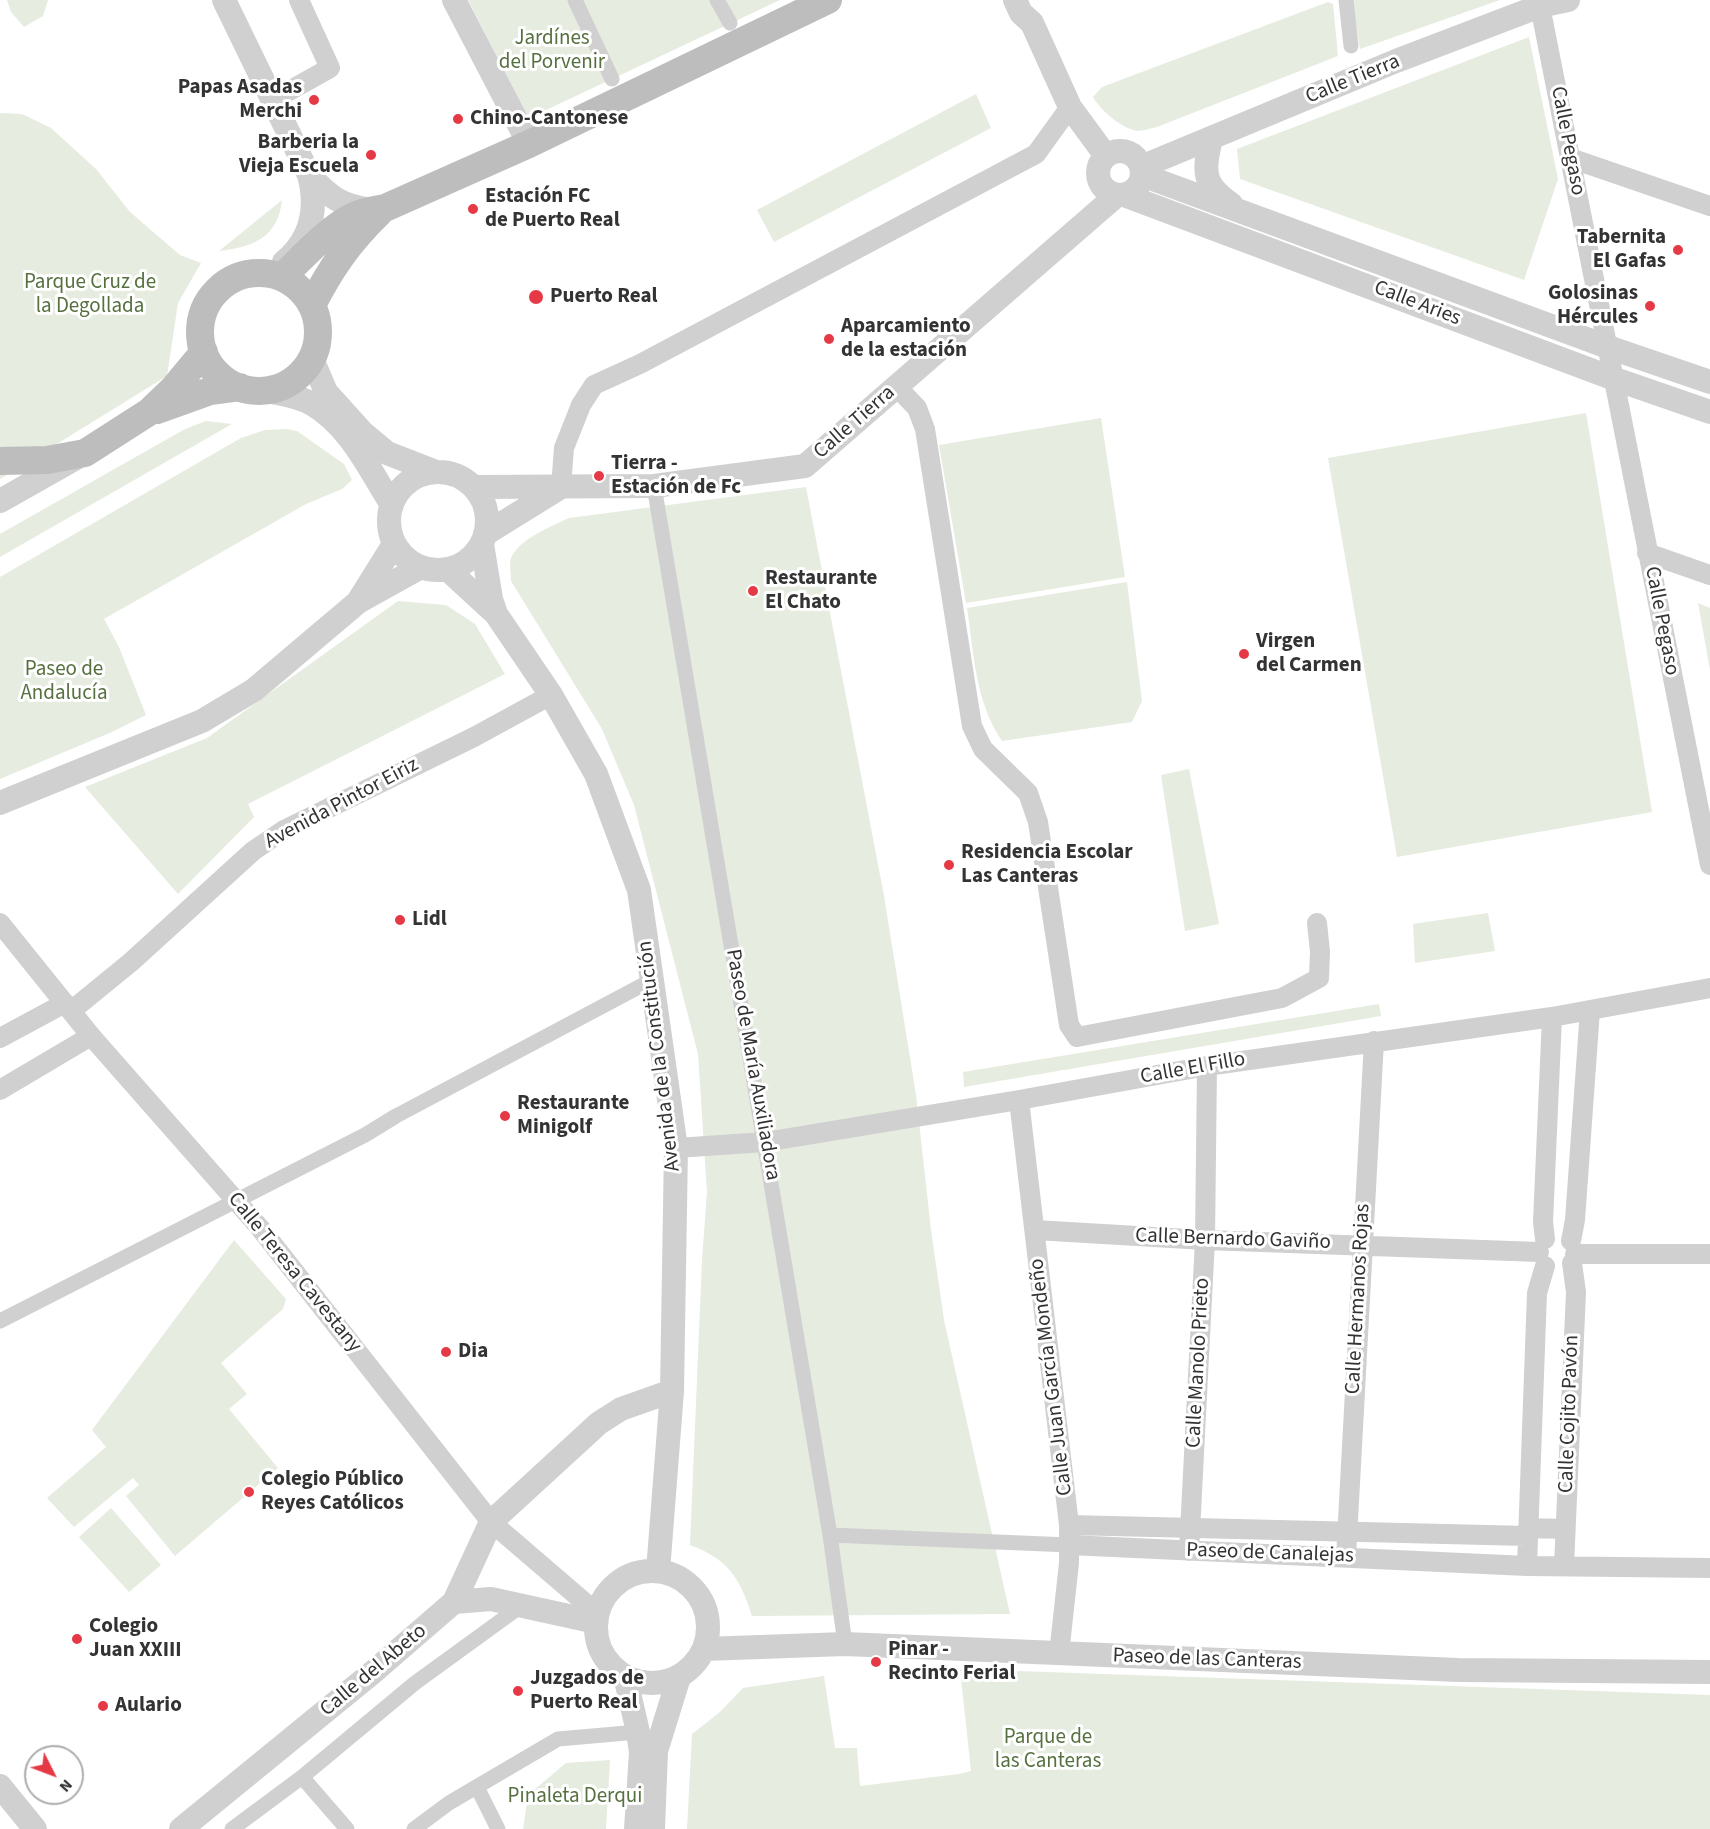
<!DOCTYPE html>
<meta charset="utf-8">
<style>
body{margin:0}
#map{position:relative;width:1710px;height:1829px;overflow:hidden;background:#fff;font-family:"Source Sans 3",sans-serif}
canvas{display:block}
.north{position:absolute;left:24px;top:1745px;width:60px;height:60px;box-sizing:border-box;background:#fff;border:2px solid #adadad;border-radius:50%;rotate:132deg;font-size:16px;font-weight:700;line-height:24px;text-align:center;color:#333}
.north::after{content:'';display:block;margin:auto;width:21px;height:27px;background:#e63946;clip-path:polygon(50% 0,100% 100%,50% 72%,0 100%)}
</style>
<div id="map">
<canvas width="1710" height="1829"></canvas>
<div class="north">N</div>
</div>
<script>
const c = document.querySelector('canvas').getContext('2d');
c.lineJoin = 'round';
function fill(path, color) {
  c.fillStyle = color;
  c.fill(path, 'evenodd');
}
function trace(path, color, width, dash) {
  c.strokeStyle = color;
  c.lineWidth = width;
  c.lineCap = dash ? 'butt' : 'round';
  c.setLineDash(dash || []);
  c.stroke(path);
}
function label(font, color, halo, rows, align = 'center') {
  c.font = font + ' "Source Sans 3",sans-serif';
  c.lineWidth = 6;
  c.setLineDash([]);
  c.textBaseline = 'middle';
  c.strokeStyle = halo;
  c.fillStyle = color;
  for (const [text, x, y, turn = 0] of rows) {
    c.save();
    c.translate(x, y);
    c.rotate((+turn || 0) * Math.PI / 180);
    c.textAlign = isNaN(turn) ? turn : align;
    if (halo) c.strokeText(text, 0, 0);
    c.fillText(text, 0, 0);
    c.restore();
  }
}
const green = new Path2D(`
 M 7,0 L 48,0 L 43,16 L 24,27 L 11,12 Z
 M 468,0 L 780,0 L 529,118 Z
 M 1352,0 L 1500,0 L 1360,49 Z
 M 1328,2 L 1333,4 L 1338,56 L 1157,127 C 1151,128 1143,131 1138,131 C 1122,129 1100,110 1093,97 L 1102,87 Z
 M 1529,37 L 1558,179 L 1524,280 L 1240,179 L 1237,149 Z
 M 976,94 L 991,128 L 774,242 L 757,210 Z
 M 0,113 L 22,114 L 51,128 L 96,169 L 130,212 L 180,255 L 201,263 L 178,303 L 167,376 L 0,479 Z
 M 282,200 C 278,238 253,247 219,251 Z
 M 1586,413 L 1652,812 L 1397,857 L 1328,458 Z
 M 1101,418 L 1125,577 L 966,603 L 939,445 Z
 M 206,421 L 232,424 L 0,557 L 0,534 L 185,429 Z
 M 286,429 L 297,431 L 344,464 L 352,480 L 342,489 L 306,504 L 104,619 L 119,647 L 146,715 L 112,732 L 0,779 L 0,577 L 241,438 L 265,430 Z
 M 806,487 L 884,896 L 916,1095 L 931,1230 L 944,1320 L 1010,1614 L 752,1616 C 740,1578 728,1559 690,1545 L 702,1260 L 707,1192 L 698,1054 L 634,805 L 602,729 L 511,581 C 511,575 509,564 511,558 C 519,539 552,526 569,518 Z
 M 1127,582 L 1142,701 L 1132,722 L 1002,741 C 975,702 974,653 967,608 Z
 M 398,601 L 446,605 L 475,624 L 505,674 L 248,804 L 254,817 L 178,894 L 85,787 L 207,738 Z
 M 1698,603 L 1710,608 L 1710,670 Z
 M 1189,769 L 1219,924 L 1185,931 L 1161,775 Z
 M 1488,913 L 1495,951 L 1415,963 L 1413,924 Z
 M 1379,1004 L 1381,1016 L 964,1087 L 963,1072 Z
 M 234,1240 L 286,1299 L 283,1309 L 221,1363 L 247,1394 L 229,1409 L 278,1468 L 175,1556 L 126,1496 L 139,1485 L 133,1478 L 74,1527 L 47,1498 L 106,1447 L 92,1430 Z
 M 111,1508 L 161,1565 L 129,1592 L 79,1537 Z
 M 960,1669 L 1710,1695 L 1710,1829 L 687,1829 L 692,1734 L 720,1712 L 743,1688 L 824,1676 L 835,1748 L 857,1748 L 860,1786 L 959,1774 L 971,1771 Z
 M 610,1760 L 606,1829 L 523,1829 L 528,1795 L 566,1763 Z`);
const pedestrian = new Path2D(`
 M 575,0 L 612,79
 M 717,0 L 730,23
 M 1346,0 L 1351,46
 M 654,486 L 830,1535 L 845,1644
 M 0,1321 L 365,1135 L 396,1116 L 652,980
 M 830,1535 L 1069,1545
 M 477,1787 L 498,1829
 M 232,1829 L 302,1777
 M 347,1829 L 302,1777 L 415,1683 L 521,1606
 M 414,1829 L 449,1803 L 558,1739 L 638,1732`);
const minor = new Path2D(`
 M 1540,6 L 1710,865
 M 273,100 L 330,68 L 299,0
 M 1570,158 L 1710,206
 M 896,386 L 917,408 L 925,429 L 972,726 L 983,749 L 1028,793 L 1038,822 L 1069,1025 L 1077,1037 L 1282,998 L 1319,978 L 1320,952 L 1317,923
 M 561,487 L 564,448 L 581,405 L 594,385 L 640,364 L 1036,154 L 1070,107
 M 1647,553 L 1710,575
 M 0,923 L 91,1036 L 260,1228 L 491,1522 L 597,1613
 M 71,1011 L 131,962 L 253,851 L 284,830 L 474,737 L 551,695
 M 0,1038 L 65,1003
 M 0,1090 L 91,1036
 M 1019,1100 L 1069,1525 L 1069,1563 L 1059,1654
 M 676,1148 L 765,1142 L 1019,1100 L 1207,1066 L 1552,1017 L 1710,988
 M 1035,1230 L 1205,1240 L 1539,1252
 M 1545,1239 L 1543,1222 L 1552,1017
 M 1571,1241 L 1575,1220 L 1590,1010
 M 1575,1254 L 1710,1254
 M 1069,1525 L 1528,1536
 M 1528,1528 L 1565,1529
 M 1069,1545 L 1527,1566 L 1710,1568
 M 1189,1551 L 1205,1240 L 1207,1066
 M 1346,1557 L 1374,1041
 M 1527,1566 L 1537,1293 L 1545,1266
 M 1564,1566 L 1576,1292 L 1572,1263`);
const tertiary = new Path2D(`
 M 224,0 L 309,175 C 318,209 312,239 284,262
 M 454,0 L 529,144
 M 1015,0 L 1021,13 L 1032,23 L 1070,107 L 1106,156
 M 1211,138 C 1204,171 1201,183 1231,204
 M1098 173a22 22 0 1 1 44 0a22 22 0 1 1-44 0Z
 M 1141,167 L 1396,61 L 1540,6 L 1568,0
 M 309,175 C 331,198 340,205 371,210
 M 1142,175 L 1608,347 L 1710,382
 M 1124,195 L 1612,378 L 1710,412
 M 312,359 L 326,392 L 363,433 L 387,453 L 436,472
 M 263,390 C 279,394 297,395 312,404 C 350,426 369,469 392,505
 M389 521a49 49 0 1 1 98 0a49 49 0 1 1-98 0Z
 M 474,487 L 654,486 L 805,466 L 1117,195
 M 0,501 L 76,458
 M 485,534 L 561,487
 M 482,544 L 491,599 L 496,614 L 551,695 L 596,774 L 639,890 L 676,1148 L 672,1391 L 658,1571
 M 447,569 L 496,614
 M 359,600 L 394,544
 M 0,803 L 202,721 L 254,690 L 358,602 L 421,567
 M596 1627a56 56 0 1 1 112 0a56 56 0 1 1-112 0Z
 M 454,1602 L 491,1522 L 599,1423 L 621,1409 L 672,1391
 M 704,1649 L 845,1644 L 1458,1670 L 1710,1672
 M 625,1676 L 638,1732 L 641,1752 L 636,1829
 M 0,1786 L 35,1829
 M 181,1829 L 372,1673 L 454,1602 L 491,1599 L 596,1622
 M 653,1829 L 656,1751 L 679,1677`);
const secondary = new Path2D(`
 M200 332a59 59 0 1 1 118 0a59 59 0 1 1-118 0Z
 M 282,277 C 301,259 330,227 354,216 C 364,211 374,210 385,208 L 529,144 L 828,0
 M 312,305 C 331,268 349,242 379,213
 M 157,410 L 210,391 L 240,387
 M 0,461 L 47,460 L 85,453 L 149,412 L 174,388 L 204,352`);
const markers = [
 [314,100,6,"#e63946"],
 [458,119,6,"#e63946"],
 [371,155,6,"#e63946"],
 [473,209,6,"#e63946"],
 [1678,250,6,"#e63946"],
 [536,297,8,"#e63946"],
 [1650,306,6,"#e63946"],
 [829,339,6,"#e63946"],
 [599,476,6,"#e63946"],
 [753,591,6,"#e63946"],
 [1244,654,6,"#e63946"],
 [949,865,6,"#e63946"],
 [400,920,6,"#e63946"],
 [505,1116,6,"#e63946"],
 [446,1352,6,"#e63946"],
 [249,1492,6,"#e63946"],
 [77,1639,6,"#e63946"],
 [876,1662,6,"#e63946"],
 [518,1691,6,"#e63946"],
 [103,1706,6,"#e63946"]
];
const parkNames = [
 ["Jardínes",552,39],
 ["del Porvenir",552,63],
 ["Parque Cruz de",90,283],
 ["la Degollada",90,307],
 ["Paseo de",64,670],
 ["Andalucía",64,694],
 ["Parque de",1048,1738],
 ["las Canteras",1048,1762],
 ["Pinaleta Derqui",575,1797]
];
const streetNames = [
 ["Calle Tierra",1353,80,-22],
 ["Calle Pegaso",1567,141,79],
 ["Calle Aries",1417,304,21],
 ["Calle Tierra",855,423,-41],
 ["Calle Pegaso",1661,621,79],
 ["Avenida Pintor Eiriz",342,804,-28],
 ["Avenida de la Constitución",660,1056,-97],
 ["Paseo de María Auxiliadora",752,1065,80],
 ["Calle El Fillo",1193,1069,-10],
 ["Calle Bernardo Gaviño",1233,1240,2],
 ["Calle Teresa Cavestany",294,1273,51],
 ["Calle Hermanos Rojas",1359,1299,-87],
 ["Calle Manolo Prieto",1199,1363,-87],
 ["Calle Juan García Mondeño",1052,1377,-97],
 ["Calle Cojito Pavón",1570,1414,-88],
 ["Paseo de Canalejas",1270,1554,2],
 ["Paseo de las Canteras",1207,1660,2],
 ["Calle del Abeto",374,1671,-40]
];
const poiNames = [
 ["Papas Asadas",302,88,"right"],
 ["Merchi",302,112,"right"],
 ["Chino-Cantonese",470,119],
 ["Barberia la",359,143,"right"],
 ["Vieja Escuela",359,167,"right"],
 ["Estación FC",485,197],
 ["de Puerto Real",485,221],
 ["Tabernita",1666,238,"right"],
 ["El Gafas",1666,262,"right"],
 ["Golosinas",1638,294,"right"],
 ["Hércules",1638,318,"right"],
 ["Puerto Real",550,297],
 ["Aparcamiento",841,327],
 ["de la estación",841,351],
 ["Tierra -",611,464],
 ["Estación de Fc",611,488],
 ["Restaurante",765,579],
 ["El Chato",765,603],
 ["Virgen",1256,642],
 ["del Carmen",1256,666],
 ["Residencia Escolar",961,853],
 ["Las Canteras",961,877],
 ["Lidl",412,920],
 ["Restaurante",517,1104],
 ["Minigolf",517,1128],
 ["Dia",458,1352],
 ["Colegio Público",261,1480],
 ["Reyes Católicos",261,1504],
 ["Colegio",89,1627],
 ["Juan XXIII",89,1651],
 ["Pinar -",888,1650],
 ["Recinto Ferial",888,1674],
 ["Juzgados de",530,1679],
 ["Puerto Real",530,1703],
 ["Aulario",115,1706]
];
fill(green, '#e6ecdf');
trace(pedestrian, '#d0d0d0', 15);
trace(minor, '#d0d0d0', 20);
trace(tertiary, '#d0d0d0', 24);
trace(secondary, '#bdbdbd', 28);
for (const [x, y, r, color] of markers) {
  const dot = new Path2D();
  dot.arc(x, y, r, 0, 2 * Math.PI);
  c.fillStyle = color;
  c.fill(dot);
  trace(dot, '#fff', 2);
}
label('21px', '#56703f', '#fff', parkNames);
label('21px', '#333', '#fff', streetNames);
label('bold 21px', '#333', '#fff', poiNames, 'left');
</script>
